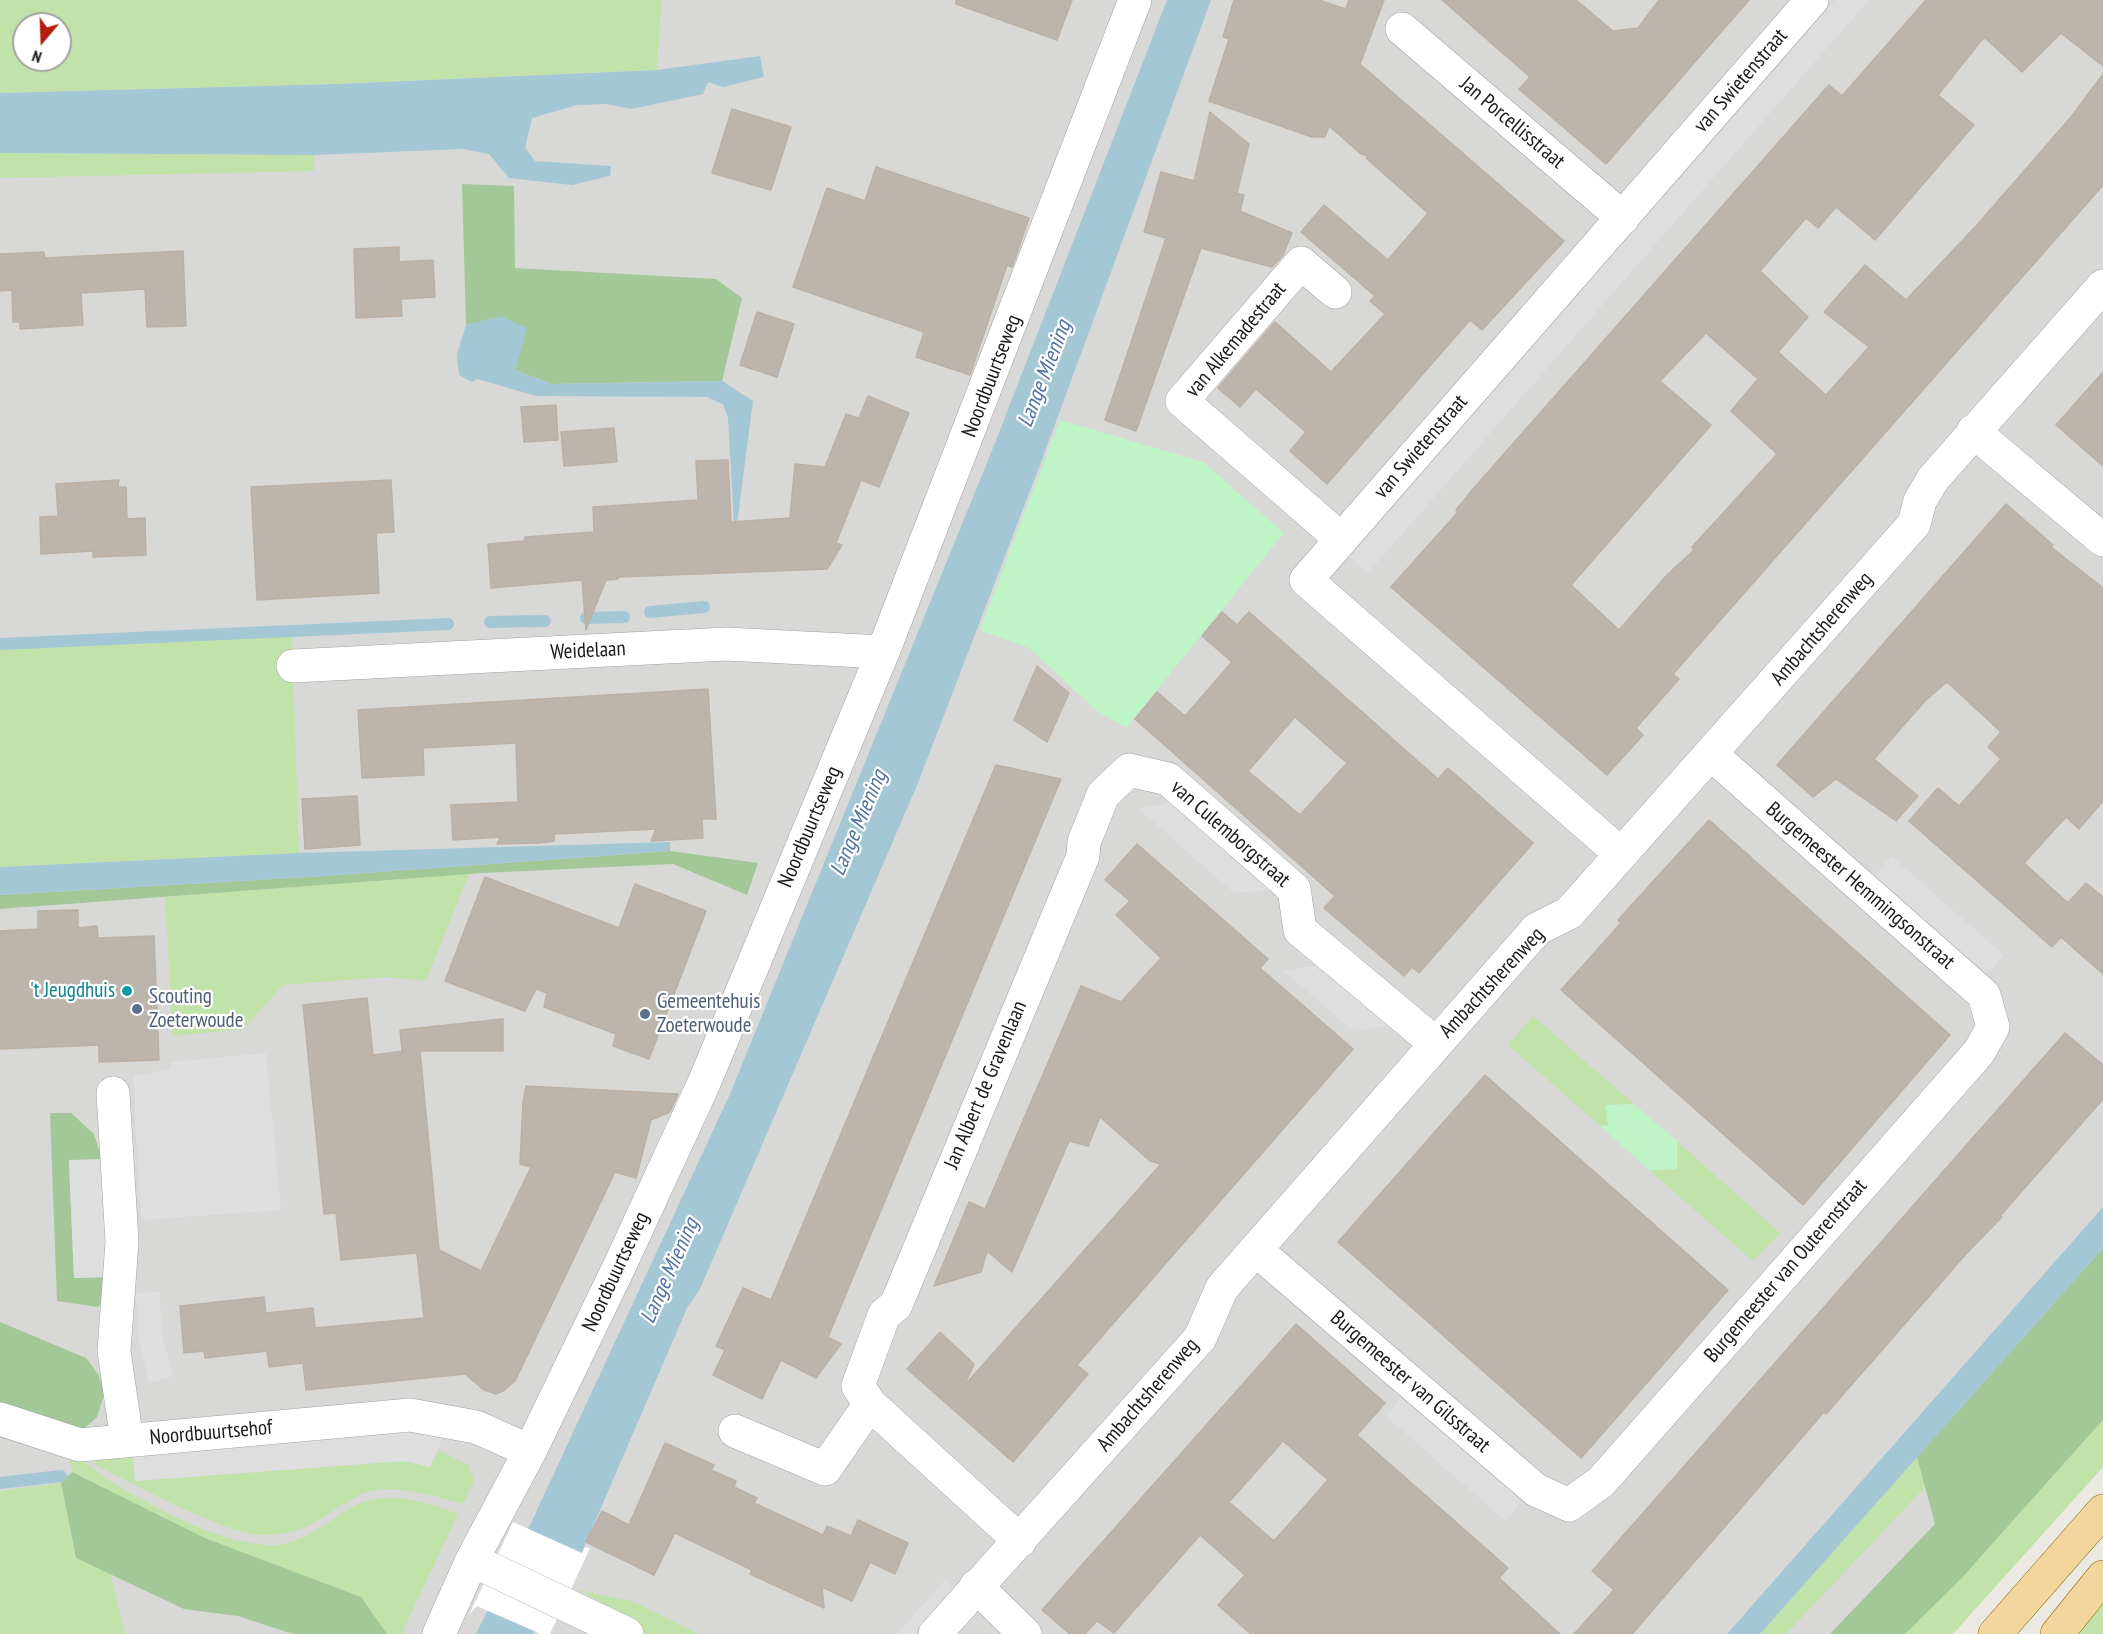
<!DOCTYPE html>
<style>
body{margin:0}
#map{position:relative;width:2103px;height:1634px;overflow:hidden;background:#ebe9e1;font-family:"PT Sans Narrow",sans-serif}
canvas{display:block}
.north{position:absolute;left:12px;top:12px;width:60px;height:60px;box-sizing:border-box;background:#fff;border:2px solid #a3a3a3;border-radius:50%;rotate:199deg;font-size:16px;font-weight:700;line-height:24px;text-align:center;color:#1a1a1a}
.north::after{content:'';display:block;margin:auto;width:21px;height:27px;background:#b51c10;clip-path:polygon(50% 0,100% 100%,50% 72%,0 100%)}
</style>
<div id="map">
<canvas width="2103" height="1634"></canvas>
<div class="north">N</div>
</div>
<script>
const c = document.querySelector('canvas').getContext('2d');
c.lineJoin = 'round';
function fill(path, color) {
  c.fillStyle = color;
  c.fill(path, 'evenodd');
}
function trace(path, color, width, dash) {
  c.strokeStyle = color;
  c.lineWidth = width;
  c.lineCap = dash ? 'butt' : 'round';
  c.setLineDash(dash || []);
  c.stroke(path);
}
function label(font, color, halo, rows, align = 'center') {
  c.font = font + ' "PT Sans Narrow",sans-serif';
  c.lineWidth = 4.5;
  c.setLineDash([]);
  c.textBaseline = 'middle';
  c.strokeStyle = halo;
  c.fillStyle = color;
  for (const [text, x, y, turn = 0] of rows) {
    c.save();
    c.translate(x, y);
    c.rotate((+turn || 0) * Math.PI / 180);
    c.textAlign = isNaN(turn) ? turn : align;
    if (halo) c.strokeText(text, 0, 0);
    c.fillText(text, 0, 0);
    c.restore();
  }
}
const residential = new Path2D(`
 M 662,0 L 2103,0 L 2103,1374 L 1950,1546 L 1912,1634 L 0,1634 L 0,93 L 657,70 Z`);
const grass = new Path2D(`
 M 0,0 L 662,0 L 657,70 L 338,84 L 0,93 ZM 24,24 L 60,24 L 60,60 L 24,60 Z
 M 0,153 L 314,155 L 314,171 L 0,178 Z
 M 292,635 L 299,853 L 0,867 L 0,648 Z
 M 469,874 L 426,981 L 386,977 L 283,985 L 243,1029 L 173,1036 L 165,897 Z
 M 1533,1016 L 1634,1104 L 1606,1105 L 1608,1126 L 1599,1125 L 1508,1045 Z
 M 1677,1141 L 1780,1233 L 1753,1261 L 1649,1170 L 1677,1169 Z
 M 2103,1420 L 2103,1467 L 1953,1634 L 1905,1634 L 1961,1579 Z
 M 438,1450 L 469,1465 L 474,1481 L 463,1504 C 432,1496 391,1481 360,1495 C 321,1514 313,1534 264,1535 C 227,1536 133,1483 96,1465 L 92,1458 L 133,1455 L 135,1481 L 404,1461 L 430,1466 Z
 M 69,1456 C 82,1456 99,1475 111,1482 C 158,1509 211,1540 266,1545 C 301,1548 328,1520 356,1505 C 385,1490 430,1502 458,1514 L 404,1628 L 404,1634 L 387,1634 L 361,1597 L 205,1538 L 72,1472 Z
 M 1917,1457 L 1925,1487 L 1786,1634 L 1760,1634 Z
 M 61,1483 L 75,1558 L 110,1573 L 125,1634 L 0,1634 L 0,1491 Z
 M 580,1590 L 634,1602 L 698,1634 L 646,1634 Z
 M 2103,1594 L 2103,1634 L 2071,1634 Z`);
const forest = new Path2D(`
 M 462,184 L 514,186 L 515,268 L 716,279 L 742,298 L 722,381 L 551,384 L 515,370 L 500,317 L 466,325 Z
 M 670,851 L 758,863 L 747,895 L 673,864 L 483,873 L 0,909 L 0,895 L 324,876 Z
 M 50,1113 L 71,1113 L 94,1134 L 102,1159 L 69,1160 L 74,1278 L 107,1277 L 108,1294 L 98,1307 L 57,1301 Z
 M 2103,1248 L 2103,1420 L 1961,1579 L 1905,1634 L 1830,1634 L 1935,1524 L 1917,1457 Z
 M 0,1322 L 86,1358 L 98,1374 L 105,1392 L 97,1417 L 84,1429 L 0,1406 Z
 M 72,1472 L 205,1538 L 361,1597 L 387,1634 L 293,1634 L 238,1616 L 184,1609 L 76,1558 L 61,1483 Z`);
const park = new Path2D(`
 M 1060,420 L 1203,462 L 1284,533 L 1126,728 L 1097,711 L 1029,648 L 980,630 Z
 M 1634,1104 L 1677,1141 L 1677,1169 L 1649,1170 L 1599,1125 L 1608,1126 L 1605,1105 Z`);
const parking = new Path2D(`
 M 1835,0 L 1869,0 L 1368,573 L 1348,556 Z
 M 1172,802 L 1271,890 L 1234,893 L 1139,809 Z
 M 1891,856 L 2004,955 L 1987,975 L 1873,877 Z
 M 1322,965 L 1391,1025 L 1354,1032 L 1283,970 Z
 M 266,1053 L 281,1210 L 141,1220 L 133,1076 L 170,1069 L 171,1062 Z
 M 102,1159 L 107,1277 L 74,1278 L 69,1161 Z
 M 160,1292 L 161,1331 L 173,1376 L 149,1383 L 138,1336 L 136,1293 Z
 M 1404,1394 L 1524,1499 L 1505,1521 L 1386,1416 Z
 M 385,1430 L 419,1432 L 443,1438 L 430,1467 L 404,1461 L 135,1481 L 133,1455 Z
 M 945,1580 L 956,1589 L 916,1634 L 897,1634 Z`);
const water = new Path2D(`
 M 1167,0 L 1211,0 L 1043,457 L 918,783 L 700,1289 L 687,1308 L 582,1552 L 533,1634 L 476,1634 L 531,1523 L 730,1094 L 995,443 Z
 M 760,56 L 764,77 L 723,87 L 708,82 L 703,94 L 632,109 L 606,104 L 577,105 L 532,118 L 525,148 L 535,161 L 611,166 L 610,176 L 572,185 L 509,178 L 489,154 L 463,149 L 314,155 L 0,153 L 0,93 L 338,84 L 657,70 Z
 M 500,316 L 527,328 L 515,370 L 551,384 L 722,381 L 753,401 L 737,524 L 734,523 L 728,418 L 723,404 L 707,397 L 536,396 L 477,379 L 472,382 L 459,375 L 457,354 L 466,325 Z
 M 670,842 L 670,851 L 324,876 L 0,895 L 0,867 L 299,853 Z
 M 2103,1207 L 2103,1248 L 1760,1634 L 1727,1634 Z`);
const pier = new Path2D(`
 M 513,1522 L 582,1553 L 585,1547 L 590,1548 L 550,1634 L 541,1634 L 477,1606 L 469,1615 Z`);
const stream = new Path2D(`
 M 650,612 L 704,607
 M 586,618 L 624,617
 M 490,622 L 545,621
 M 0,644 L 448,624
 M 0,1483 L 61,1476`);
const building = new Path2D(`
 M 956,0 L 1072,0 L 1057,40 L 956,4 Z
 M 1234,0 L 1318,0 L 1346,9 L 1349,0 L 1384,0 L 1360,64 L 1564,241 L 1482,330 L 1470,320 L 1327,484 L 1290,451 L 1306,432 L 1256,389 L 1240,407 L 1218,388 L 1275,322 L 1331,372 L 1385,314 L 1370,301 L 1375,296 L 1301,232 L 1324,205 L 1388,260 L 1428,213 L 1366,158 L 1368,156 L 1361,154 L 1329,126 L 1325,137 L 1312,137 L 1209,101 L 1229,39 L 1223,37 Z
 M 1442,0 L 1576,0 L 1613,31 L 1638,28 L 1659,0 L 1749,0 L 1606,164 L 1519,89 L 1530,77 Z
 M 1926,0 L 2103,0 L 2103,66 L 2061,33 L 2022,72 L 1985,38 L 1980,42 L 1938,95 L 1974,125 L 1875,240 L 1836,207 L 1818,228 L 1806,218 L 1760,271 L 1808,317 L 1778,352 L 1826,395 L 1869,347 L 1824,312 L 1865,265 L 1906,300 L 1977,225 L 2071,117 L 2103,74 L 2103,185 L 1673,674 L 1679,679 L 1636,728 L 1643,735 L 1607,775 L 1391,587 L 1458,512 L 1456,510 L 1474,488 L 1829,85 L 1842,96 ZM 1706,333 L 1758,379 L 1731,411 L 1777,454 L 1692,547 L 1694,550 L 1667,575 L 1619,630 L 1571,585 L 1711,425 L 1660,381 Z
 M 732,109 L 791,127 L 771,190 L 712,173 Z
 M 1210,112 L 1249,144 L 1237,193 L 1244,195 L 1240,211 L 1292,233 L 1283,255 L 1272,267 L 1201,248 L 1136,431 L 1105,420 L 1166,238 L 1144,232 L 1161,172 L 1194,181 Z
 M 876,167 L 1029,218 L 1012,267 L 1007,265 L 970,375 L 916,357 L 924,332 L 793,287 L 827,188 L 865,201 Z
 M 399,247 L 399,262 L 433,260 L 435,297 L 401,299 L 402,316 L 356,318 L 354,249 Z
 M 183,251 L 186,326 L 147,327 L 145,289 L 81,293 L 83,325 L 20,329 L 20,322 L 13,322 L 12,290 L 0,291 L 0,254 L 44,252 L 45,258 Z
 M 757,312 L 794,324 L 777,377 L 740,365 Z
 M 2103,372 L 2103,466 L 2056,425 Z
 M 868,396 L 909,413 L 879,487 L 861,480 L 836,543 L 842,545 L 827,569 L 618,577 L 618,579 L 606,580 L 586,630 L 582,580 L 491,588 L 488,544 L 524,541 L 525,537 L 594,532 L 593,507 L 698,500 L 696,461 L 728,460 L 731,522 L 790,518 L 795,464 L 825,467 L 846,414 L 859,418 Z
 M 556,405 L 558,440 L 524,442 L 521,407 Z
 M 614,428 L 617,462 L 564,466 L 561,432 Z
 M 119,480 L 118,487 L 126,487 L 127,519 L 145,518 L 146,555 L 93,557 L 93,551 L 41,554 L 40,517 L 58,516 L 56,484 Z
 M 391,480 L 394,532 L 376,533 L 379,593 L 257,600 L 251,487 Z
 M 2006,504 L 2053,545 L 2051,547 L 2103,588 L 2103,801 L 2079,829 L 2066,817 L 2024,863 L 2068,903 L 2086,883 L 2103,897 L 2103,974 L 2061,937 L 2052,947 L 1909,821 L 1938,788 L 1959,806 L 2001,759 L 1988,747 L 2001,732 L 1947,682 L 1925,701 L 1874,759 L 1918,796 L 1896,821 L 1836,779 L 1813,797 L 1777,765 Z
 M 1222,612 L 1237,625 L 1249,612 L 1438,779 L 1448,768 L 1533,843 L 1419,973 L 1412,967 L 1404,976 L 1324,908 L 1335,896 L 1135,719 L 1157,692 L 1185,716 L 1232,662 L 1202,636 ZM 1295,717 L 1347,763 L 1300,815 L 1248,771 Z
 M 1037,666 L 1069,693 L 1047,742 L 1014,720 Z
 M 708,689 L 716,819 L 702,819 L 703,838 L 651,841 L 656,829 L 554,834 L 554,841 L 538,843 L 497,844 L 500,837 L 453,840 L 451,805 L 518,802 L 516,743 L 423,748 L 424,775 L 362,778 L 358,710 Z
 M 996,765 L 1061,779 L 828,1337 L 841,1344 L 816,1378 L 781,1360 L 762,1399 L 713,1375 L 725,1350 L 716,1346 L 743,1288 L 771,1300 Z
 M 357,796 L 360,845 L 305,849 L 302,799 Z
 M 1709,820 L 1950,1035 L 1803,1205 L 1561,990 L 1621,923 L 1618,920 Z
 M 1137,844 L 1268,959 L 1260,968 L 1353,1049 L 1077,1365 L 1088,1374 L 1013,1462 L 907,1369 L 940,1332 L 974,1364 L 964,1386 L 1161,1164 L 1150,1161 L 1100,1117 L 1088,1146 L 1069,1141 L 1012,1272 L 987,1251 L 981,1272 L 934,1286 L 969,1202 L 985,1209 L 1081,986 L 1121,1002 L 1161,958 L 1116,915 L 1130,901 L 1105,880 Z
 M 485,877 L 619,928 L 635,884 L 706,911 L 649,1059 L 613,1046 L 616,1034 L 544,1007 L 547,993 L 536,989 L 525,1011 L 445,981 Z
 M 78,910 L 78,928 L 97,926 L 98,938 L 154,936 L 159,1060 L 99,1062 L 99,1045 L 0,1049 L 0,931 L 38,929 L 38,911 Z
 M 367,998 L 373,1055 L 405,1051 L 402,1051 L 400,1030 L 503,1019 L 503,1051 L 420,1051 L 439,1250 L 481,1271 L 531,1167 L 520,1164 L 523,1102 L 526,1086 L 678,1094 L 670,1112 L 651,1120 L 636,1178 L 615,1172 L 515,1381 L 503,1391 L 496,1394 L 484,1390 L 465,1374 L 306,1390 L 303,1363 L 269,1367 L 267,1351 L 205,1358 L 204,1351 L 184,1353 L 180,1306 L 264,1297 L 266,1313 L 313,1308 L 315,1328 L 424,1318 L 417,1253 L 341,1260 L 336,1213 L 324,1214 L 303,1005 Z
 M 2065,1033 L 2103,1065 L 2103,1099 L 2000,1216 L 2002,1217 L 1966,1254 L 1826,1414 L 1824,1412 L 1632,1634 L 1574,1634 L 1614,1590 L 1592,1571 Z
 M 1485,1075 L 1728,1290 L 1581,1458 L 1338,1242 Z
 M 1296,1324 L 1385,1403 L 1357,1435 L 1508,1568 L 1499,1578 L 1560,1634 L 1251,1634 L 1218,1605 L 1245,1575 L 1200,1535 L 1114,1633 L 1097,1621 L 1085,1634 L 1070,1634 L 1042,1610 ZM 1283,1441 L 1328,1480 L 1274,1541 L 1229,1502 Z
 M 665,1443 L 714,1465 L 711,1470 L 736,1481 L 734,1487 L 757,1498 L 754,1503 L 823,1535 L 827,1526 L 851,1536 L 858,1520 L 908,1543 L 895,1574 L 870,1562 L 852,1601 L 822,1587 L 824,1608 L 750,1574 L 752,1570 L 675,1533 L 654,1575 L 586,1542 L 602,1511 L 629,1525 Z`);
const minor = new Path2D(`
 M 1402,29 L 1623,218
 M 1335,292 L 1301,263 L 1182,401 L 1341,539
 M 1973,431 L 2103,540
 M 293,666 L 726,644 L 883,652
 M 1621,854 L 1306,580 L 1812,0
 M 113,1093 L 122,1242 L 114,1351 L 127,1441
 M 1256,1250 L 1536,1490 L 1569,1505 L 1601,1482 L 1979,1052 L 1993,1027 L 1984,995 L 1712,755
 M 0,1419 L 80,1445 L 410,1415 L 476,1427 L 530,1451
 M 735,1431 L 825,1469 L 870,1404
 M 1020,1541 L 870,1404 L 858,1386 L 884,1315 L 896,1305 L 1083,856 L 1084,842 L 1103,795 L 1129,770 L 1168,779 L 1294,889 L 1300,930 L 1435,1043
 M 472,1560 L 627,1634
 M 976,1586 L 1025,1634
 M 439,1634 L 472,1560 L 530,1451 L 620,1265 L 704,1083 L 883,652 L 1135,0
 M 935,1634 L 1200,1338 L 1222,1288 L 1537,929 L 1569,913 L 1914,524 L 1920,501 L 1933,479 L 2103,286`);
const major = new Path2D(`
 M 1995,1634 L 2103,1511
 M 2057,1634 L 2103,1577`);
const markers = [
 [127,991,6,"#0f9aa8"],
 [137,1009,6,"#5c6f8a"],
 [645,1014,6,"#5c6f8a"]
];
const streetNames = [
 ["van Swietenstraat",1741,81,-49],
 ["Jan Porcellisstraat",1512,123,40],
 ["van Alkemadestraat",1236,340,-50],
 ["Noordbuurtseweg",992,376,-69],
 ["van Swietenstraat",1421,447,-49],
 ["Ambachtsherenweg",1822,629,-49],
 ["Weidelaan",588,651,-3],
 ["Noordbuurtseweg",810,827,-67],
 ["van Culemborgstraat",1230,834,41],
 ["Burgemeester Hemmingsonstraat",1860,886,41],
 ["Ambachtsherenweg",1492,983,-47],
 ["Jan Albert de Gravenlaan",986,1085,-67],
 ["Burgemeester van Outerenstraat",1786,1271,-49],
 ["Noordbuurtseweg",616,1272,-65],
 ["Burgemeester van Gilsstraat",1410,1382,41],
 ["Ambachtsherenweg",1148,1395,-49],
 ["Noordbuurtsehof",211,1433,-5]
];
const cultureNames = [
 ["'t Jeugdhuis",115,991]
];
const serviceNames = [
 ["Scouting",149,997],
 ["Zoeterwoude",149,1021],
 ["Gemeentehuis",657,1002],
 ["Zoeterwoude",657,1026]
];
const waterNames = [
 ["Lange Miening",1045,374,-69],
 ["Lange Miening",859,823,-67],
 ["Lange Miening",670,1271,-66]
];
fill(residential, '#d8d8d7');
fill(grass, '#c1e3a9');
fill(forest, '#a3c898');
fill(park, '#bff4c7');
fill(parking, '#dedede');
fill(water, '#a4c7d6');
fill(pier, '#fff');
trace(stream, '#a4c7d6', 12);
fill(building, '#bbb5ae');
trace(building, '#bcb0a4', 1.5);
trace(minor, '#a1a1a1', 34);
trace(major, '#85660c', 34);
trace(minor, '#fff', 33);
trace(major, '#f3d59e', 33);
for (const [x, y, r, color] of markers) {
  const dot = new Path2D();
  dot.arc(x, y, r, 0, 2 * Math.PI);
  c.fillStyle = color;
  c.fill(dot);
  trace(dot, '#fff', 2);
}
label('21px', '#1a1a1a', '#fff', streetNames);
label('21px', '#0d838f', '#fff', cultureNames, 'right');
label('21px', '#4e5e75', '#fff', serviceNames, 'left');
label('italic 22px', '#5072a1', '#fff', waterNames);
</script>
